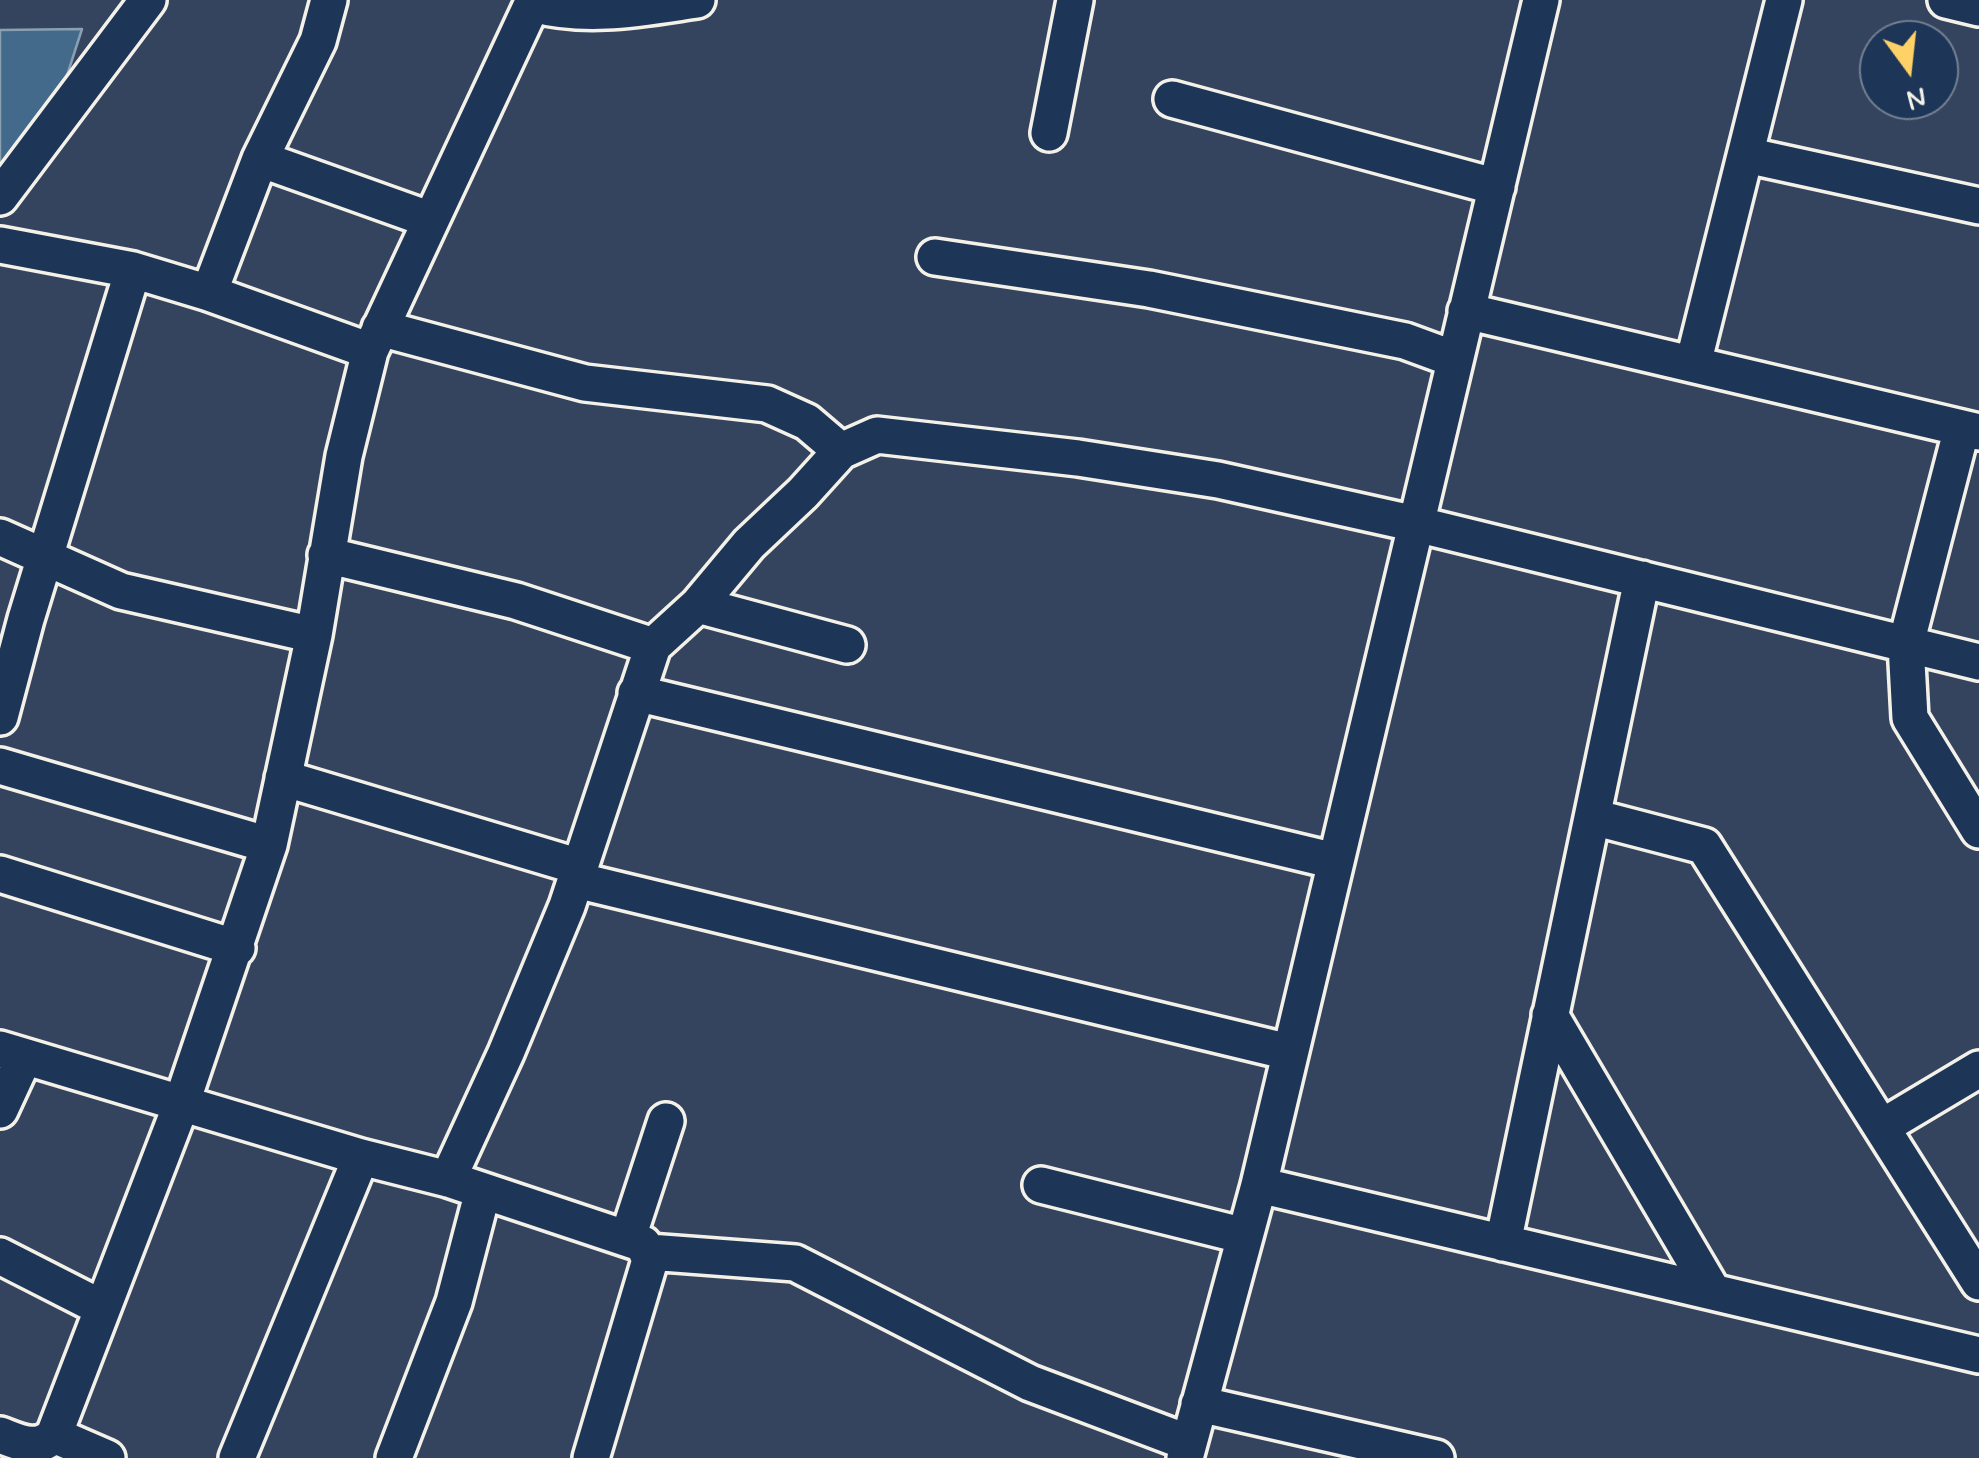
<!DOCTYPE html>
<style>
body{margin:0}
#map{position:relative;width:1979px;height:1458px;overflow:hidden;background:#34445f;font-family:Mynerve,sans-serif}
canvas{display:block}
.north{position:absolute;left:1859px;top:20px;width:100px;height:100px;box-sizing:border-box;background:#1d3557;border:2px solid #738091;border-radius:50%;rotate:165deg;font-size:28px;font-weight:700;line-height:40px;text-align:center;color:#f4f1e8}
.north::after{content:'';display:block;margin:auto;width:35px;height:45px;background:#ffd166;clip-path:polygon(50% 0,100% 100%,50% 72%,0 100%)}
</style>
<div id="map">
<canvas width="1979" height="1458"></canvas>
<div class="north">N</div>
</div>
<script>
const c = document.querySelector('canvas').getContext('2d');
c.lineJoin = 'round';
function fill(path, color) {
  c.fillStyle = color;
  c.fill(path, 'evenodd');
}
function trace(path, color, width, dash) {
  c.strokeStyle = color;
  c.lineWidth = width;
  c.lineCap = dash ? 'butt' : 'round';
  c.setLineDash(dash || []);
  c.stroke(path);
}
const water = new Path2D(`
 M 82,29 L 62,91 L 0,183 L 0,30 Z`);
const street = new Path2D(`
 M 1946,0 L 1979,8
 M 533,4 C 588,19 642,8 697,0
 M 1172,99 L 1497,187
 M 1049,133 L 1075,0
 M 1746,155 L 1979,206
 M 260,159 L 431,220
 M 0,197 L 148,0
 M 0,245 L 133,270 L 209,293 L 370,351
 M 935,257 L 1149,289 L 1405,341 L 1454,359
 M 209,293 L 260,159 L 318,41 L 329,0
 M 1466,311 L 1979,432
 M 380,328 L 585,383 L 767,404 L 807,422 L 841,451
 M 1693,364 L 1784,0
 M 1962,428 L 1906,644 L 1910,718 L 1979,830
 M 0,537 L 121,591 L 314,635
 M 326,555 L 516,601 L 653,646
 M 698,605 L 847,645
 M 636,693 L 1335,861
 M 0,717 L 26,619 L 133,270
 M 0,766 L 269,845
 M 283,778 L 580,867
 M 1593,817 L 1704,846 L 1979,1282
 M 0,874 L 237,948
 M 576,880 L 1289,1052
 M 1550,1015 L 1713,1292
 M 0,1049 L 361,1157 L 448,1179 L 643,1244 L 650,1260 L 591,1458
 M 0,1110 L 24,1058
 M 1882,1127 L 1979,1069
 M 448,1179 L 506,1053 L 567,906 L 653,646 L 698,605 L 749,544 L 803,493 L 841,451 L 877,435 L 1078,458 L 1218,480 L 1416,524 L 1979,662
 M 1041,1185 L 1245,1236
 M 1259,1185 L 1979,1355
 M 628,1237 L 666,1121
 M 1503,1243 L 1642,579
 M 649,1252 L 795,1263 L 1030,1383 L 1189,1443
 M 0,1256 L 102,1308
 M 1199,1404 L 1436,1458
 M 0,1435 C 19,1442 37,1452 54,1435 L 181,1105 L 269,845 L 314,635 L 344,456 L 370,351 L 534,0
 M 54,1435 L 107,1458
 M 237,1458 L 361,1157
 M 394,1458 L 454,1302 L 483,1191
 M 1185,1458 L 1259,1185 L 1541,0`);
fill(water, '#436a8b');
trace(water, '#8aa0b0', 2.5);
trace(street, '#f4f1e8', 42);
trace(street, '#1d3557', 35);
</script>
